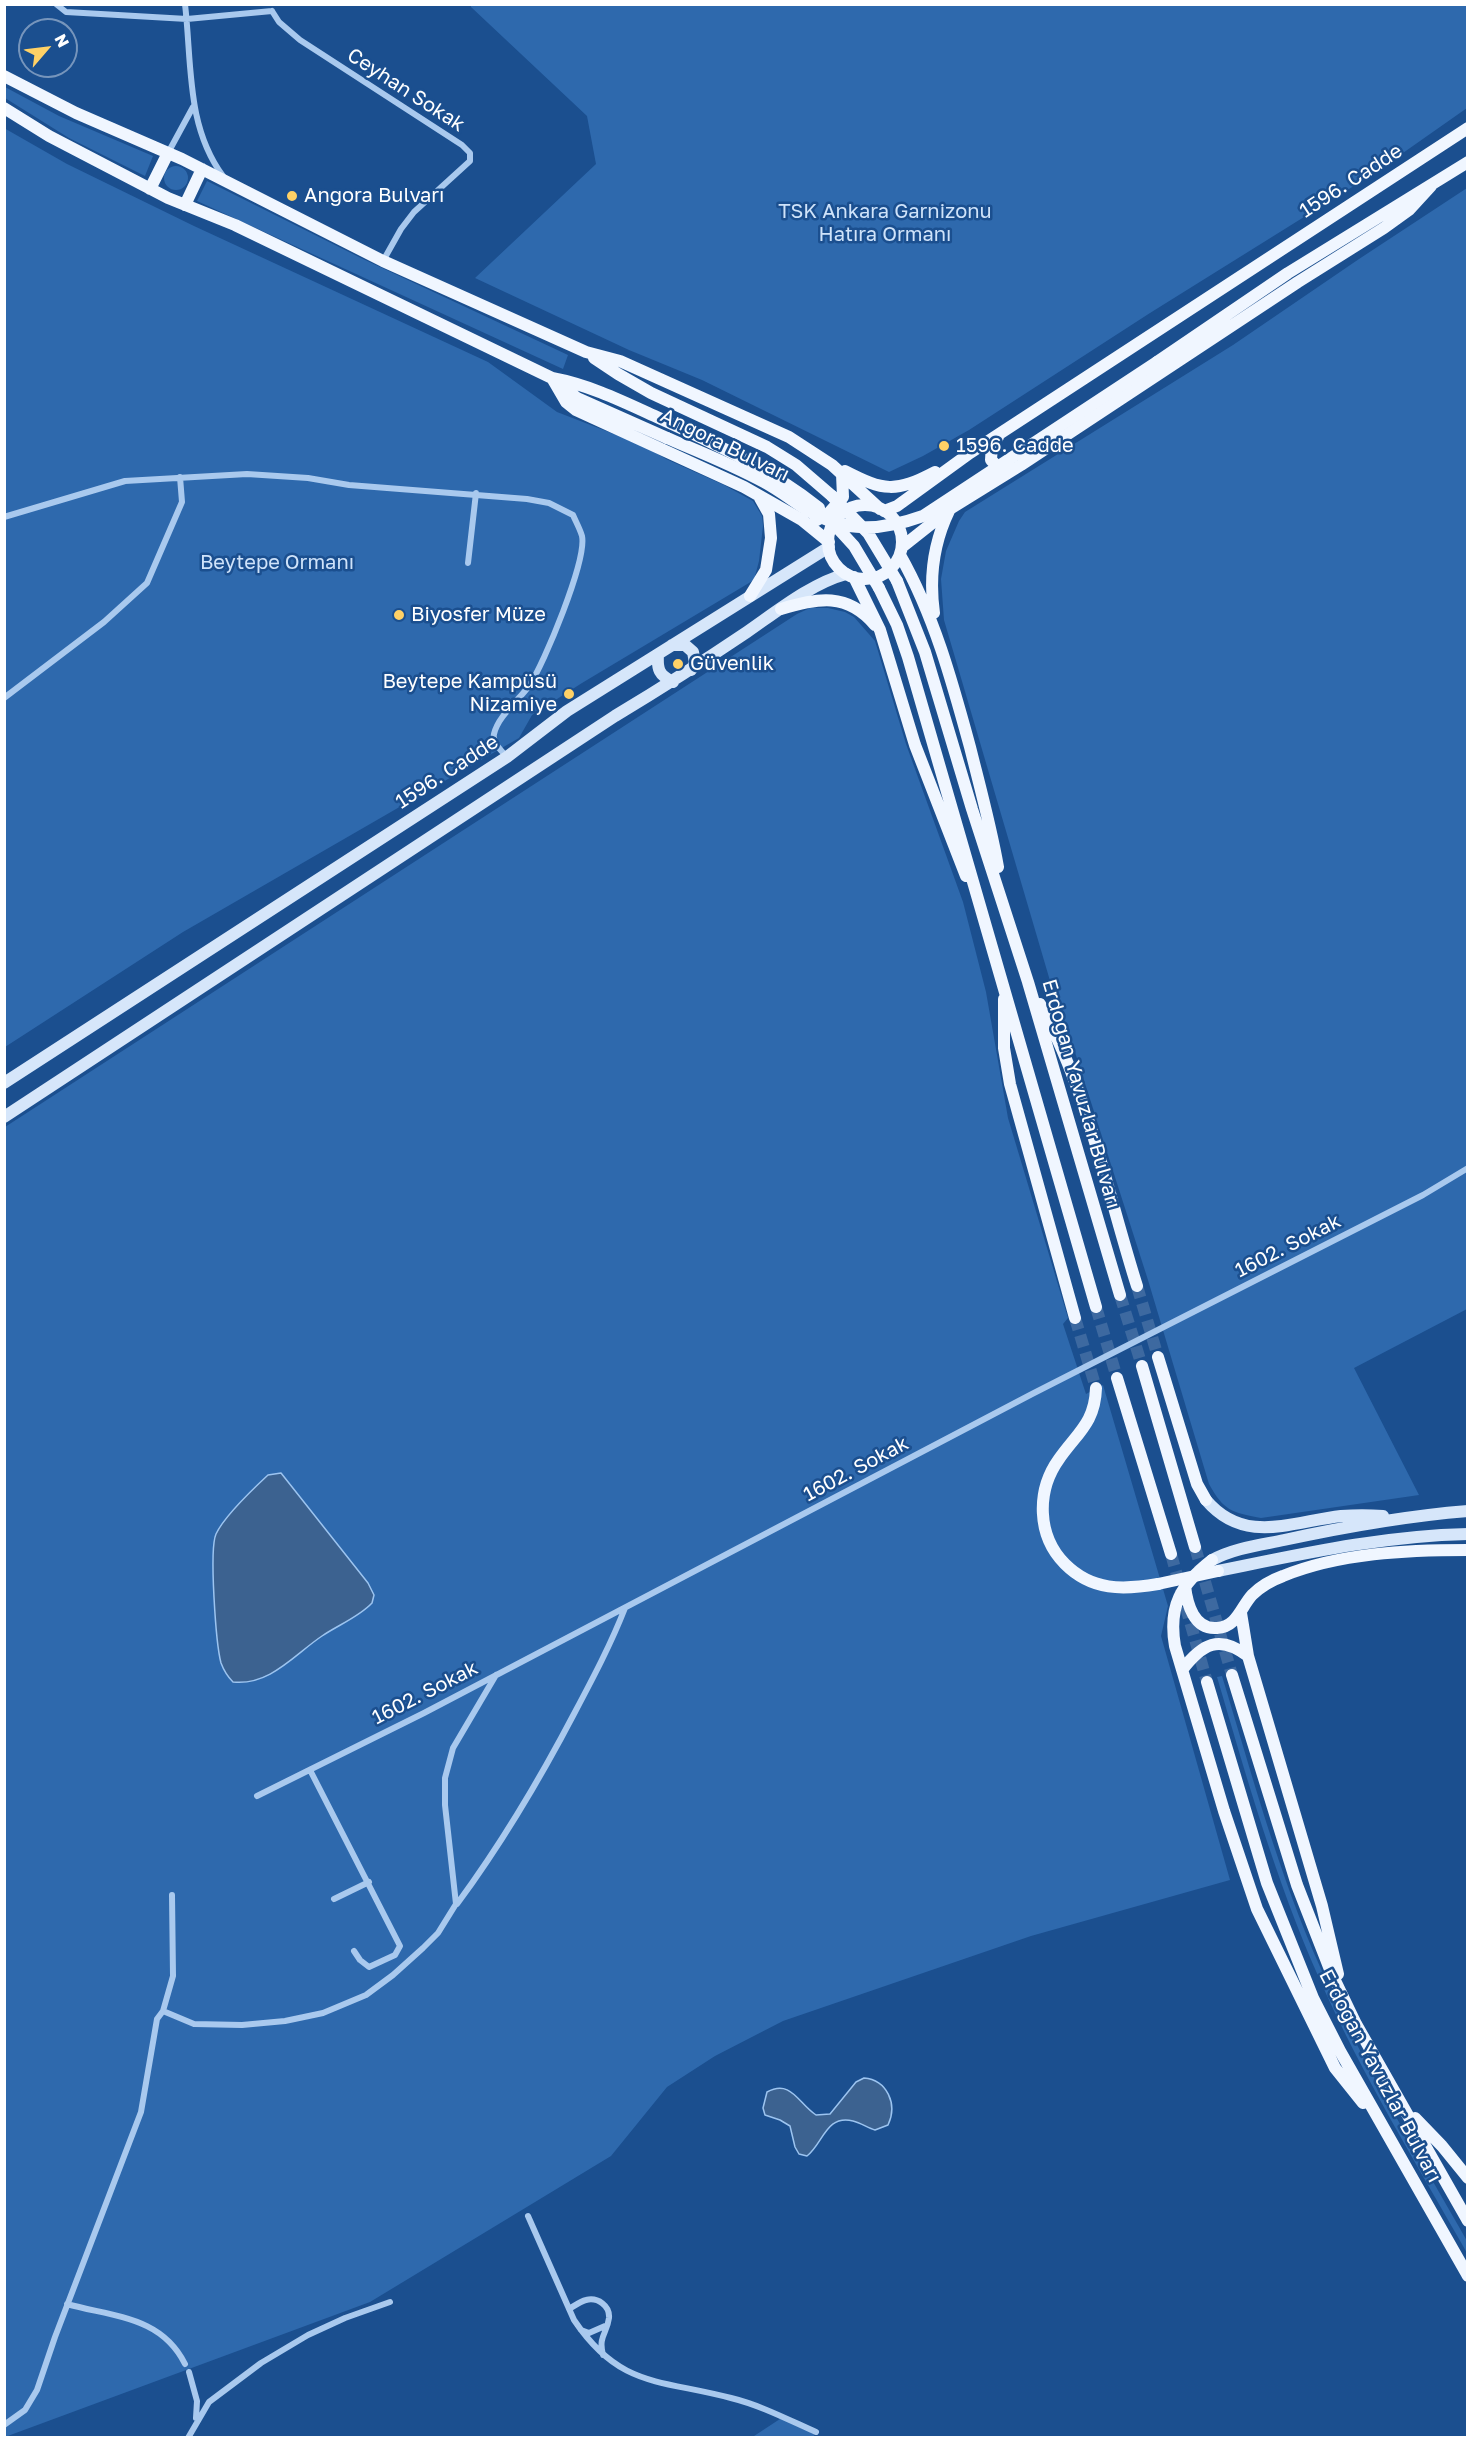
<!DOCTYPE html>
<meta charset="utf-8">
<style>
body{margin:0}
#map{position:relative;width:1472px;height:2442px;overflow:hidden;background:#1b4f8f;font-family:"Golos Text",sans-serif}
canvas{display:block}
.frame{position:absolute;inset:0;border:6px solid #fff;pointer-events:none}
.north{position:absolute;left:18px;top:18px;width:60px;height:60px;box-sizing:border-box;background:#1b4f8f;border:2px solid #7695bc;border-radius:50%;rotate:62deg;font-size:16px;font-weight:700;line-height:24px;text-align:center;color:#fff}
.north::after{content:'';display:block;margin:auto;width:21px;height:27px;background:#ffd166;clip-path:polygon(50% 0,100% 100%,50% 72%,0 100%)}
</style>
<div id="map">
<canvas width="1472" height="2442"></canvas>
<div class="frame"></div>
<div class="north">N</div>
</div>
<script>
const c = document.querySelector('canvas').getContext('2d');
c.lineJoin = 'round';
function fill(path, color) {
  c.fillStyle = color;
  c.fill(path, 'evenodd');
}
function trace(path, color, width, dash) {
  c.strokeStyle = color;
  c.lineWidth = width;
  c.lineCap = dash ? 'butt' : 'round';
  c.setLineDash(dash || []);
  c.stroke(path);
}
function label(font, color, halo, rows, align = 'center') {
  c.font = font + ' "Golos Text",sans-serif';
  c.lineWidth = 5;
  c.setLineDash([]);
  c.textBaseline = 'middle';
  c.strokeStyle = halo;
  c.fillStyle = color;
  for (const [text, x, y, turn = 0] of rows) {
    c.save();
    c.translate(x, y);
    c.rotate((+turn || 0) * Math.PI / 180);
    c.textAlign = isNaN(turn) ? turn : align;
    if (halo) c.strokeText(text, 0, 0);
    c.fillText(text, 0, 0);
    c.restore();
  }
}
const green = new Path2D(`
 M 471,5 L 1467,5 L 1467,108 L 1373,174 L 1150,313 L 969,430 L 923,456 L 889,472 L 702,380 L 629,350 L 475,278 L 596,164 L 587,116 L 471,7 Z
 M 5,87 L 59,116 L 153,156 L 145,176 L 69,138 L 5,98 Z
 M 4,128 L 67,164 L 194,226 L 488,362 L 557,412 L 645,446 L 666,459 L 724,485 L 753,501 L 762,516 L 763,526 L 759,561 L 754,580 L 582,683 L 532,715 L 519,738 L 183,932 L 5,1047 Z
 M164 178a12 12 0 1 1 24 0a12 12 0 1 1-24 0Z
 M 207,181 L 363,259 L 568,355 L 563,369 L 197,201 Z
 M 1467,188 L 1467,1309 L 1354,1368 L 1419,1495 L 1261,1518 C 1231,1512 1224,1511 1209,1484 L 1148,1280 L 1073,1046 L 1058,1008 L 944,620 L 941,579 L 946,551 L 959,521 L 965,512 L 1233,345 L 1359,259 Z
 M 810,608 L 828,608 L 845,612 L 854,617 L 875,641 L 906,744 L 963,902 L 986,992 L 1008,1118 L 1068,1318 L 1063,1324 L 1086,1394 L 1103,1385 L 1168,1606 L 1161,1636 L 1230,1880 L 1031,1936 L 783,2021 L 715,2056 L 667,2087 L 611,2156 L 370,2302 L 5,2437 L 5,1127 L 797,614 Z
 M 1222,1676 C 1252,1775 1279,1875 1321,1969 C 1362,2064 1417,2152 1467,2241 L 1467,2253 C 1416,2163 1361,2073 1319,1978 C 1276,1881 1247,1779 1217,1677 Z
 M 783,2417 L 816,2432 L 813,2437 L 751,2438 Z`);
const water = new Path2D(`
 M 281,1473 L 368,1583 L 374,1595 L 372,1603 C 359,1617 338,1625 322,1636 C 295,1654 270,1686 233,1682 C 227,1676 224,1671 221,1663 C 216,1644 209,1550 216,1534 C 224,1517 254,1488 268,1475 Z
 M 864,2078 C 887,2080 898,2104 888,2125 L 875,2130 C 868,2128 861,2123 853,2121 C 826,2114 823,2144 807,2156 L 799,2154 L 795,2147 L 790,2126 L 780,2120 L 765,2115 L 763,2108 L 767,2092 C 791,2079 798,2103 816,2115 L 830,2114 L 856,2082 Z`);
const primaryTunnel = new Path2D(`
 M 1137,1286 L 1158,1357
 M 1120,1295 L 1142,1366
 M 1096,1307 L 1117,1378
 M 1075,1318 L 1096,1388
 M 1195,1547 L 1232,1675
 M 1171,1554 L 1207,1682`);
const street = new Path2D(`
 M 56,4 L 66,12 L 187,19 L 272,11
 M 185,4 C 192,64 186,126 223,176
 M 272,11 L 279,22 L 300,40 L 462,145 L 470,153 L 470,161 L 414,212 L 401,229 L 383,261
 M 168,153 L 193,107
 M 4,517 L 125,481 L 247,474 L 308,478 L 349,485 L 527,499 L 549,503 L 573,515 C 576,522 580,529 582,536 C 587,560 544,664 529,686 C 519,700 498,716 494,734 C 492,743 502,751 507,757
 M 468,563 L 476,493
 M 4,698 L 104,622 L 147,583 L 182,502 L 180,477
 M 310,1770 L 400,1946 L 395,1955 L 369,1967 L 360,1960 L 354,1951
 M 257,1796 L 424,1713 L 1032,1394 L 1423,1195 L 1468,1168
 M 334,1899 L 369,1882
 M 457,1904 C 502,1843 540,1779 575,1712 C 593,1678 611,1644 625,1608
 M 163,2011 L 173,1976 L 172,1895
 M 528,2216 L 574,2320 C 620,2388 659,2379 731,2398 C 760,2405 789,2420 816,2432
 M 67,2304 C 113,2317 161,2316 185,2364
 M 569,2309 C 574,2306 581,2301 586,2300 C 598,2297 610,2306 609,2318 C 607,2334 598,2336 603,2355
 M 581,2330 L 589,2333 L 605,2326
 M 189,2372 L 197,2401 L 196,2418
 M 4,2425 L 25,2410 L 37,2390 L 55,2337 L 141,2112 L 157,2019 L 163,2011 L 194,2024 L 242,2025 L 285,2021 L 323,2013 L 366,1995 L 393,1975 L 423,1948 L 438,1933 L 456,1904 L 445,1805 L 445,1778 L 453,1748 L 496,1675
 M 188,2438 L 209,2402 L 261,2363 L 308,2335 L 345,2318 L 390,2302`);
const secondary = new Path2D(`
 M 672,645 L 685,645 L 693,652 L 695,663 L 691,670
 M 658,654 C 657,670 659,675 673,682
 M 4,1083 L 507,757 L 567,711 L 829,547
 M 4,1117 L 615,716 C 660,689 704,661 747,632 C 776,612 812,583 846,574
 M 1206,1500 C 1244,1545 1291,1522 1341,1516 C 1355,1515 1369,1515 1383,1516
 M 1212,1560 C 1234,1548 1260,1545 1284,1540 C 1344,1527 1406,1516 1468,1511
 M 1218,1571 C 1302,1554 1380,1536 1468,1534`);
const primary = new Path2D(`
 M 4,76 L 76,113 L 182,159 L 383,261 L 586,352 L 620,361 L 789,437 L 832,465 L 880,509
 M 4,108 L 49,136 L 168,198 L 235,225 L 552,378 C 590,385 624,402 659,418 C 716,444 770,469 819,508
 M 150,189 L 168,153
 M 185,205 L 202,169
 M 594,358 L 618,374 L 651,393 L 767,447 L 796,465 L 832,496
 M 1157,362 L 1288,273 L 1468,162
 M 552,378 L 566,402 L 576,410 L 744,487 L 802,520 L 829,542
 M 558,382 L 577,398 L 667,438
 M 998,437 L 992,444 L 991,460 L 997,466 L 1006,466
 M 845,471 C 884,491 895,493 935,472
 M828 542a37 37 0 1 1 74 0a37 37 0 1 1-74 0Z
 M 884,511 L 897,506 L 970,453 L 1468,128
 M 815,521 L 828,514 L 843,497 L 842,474
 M 902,547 L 950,509 L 1021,465 L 1298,282 L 1384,228 L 1409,210 L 1431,186
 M 900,555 C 934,615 952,681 970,747 C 980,787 991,827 998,867
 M 854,577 L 880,630 L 915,745 L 966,876
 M 897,581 L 925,652 L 972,809 L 1028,982 L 1120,1295
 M 879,588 L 897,625 L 908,657 L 1096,1307
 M 750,596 L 766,570 L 771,538 L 769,514 L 760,498
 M 781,609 C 818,598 847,592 875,625
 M 934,613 C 929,577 933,544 949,511
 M 1004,999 L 1004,1048 L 1010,1084 L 1075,1318
 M 1040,1004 C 1088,1092 1107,1191 1137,1286
 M 1158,1357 L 1197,1484 L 1206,1500
 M 1142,1366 L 1195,1547
 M 1117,1378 L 1171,1554
 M 1096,1388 C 1095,1423 1077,1433 1059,1459 C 1036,1491 1037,1536 1065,1564 C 1092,1591 1123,1590 1158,1584
 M 1212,1560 C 1181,1584 1168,1606 1175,1646 L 1224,1811 L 1257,1909 L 1335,2068 L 1363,2103
 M 1185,1586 C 1187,1604 1194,1630 1217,1628 C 1237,1627 1241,1607 1252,1595 C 1260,1587 1272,1580 1283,1576 C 1339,1553 1407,1550 1468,1550
 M 1241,1613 L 1248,1656 L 1322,1906 L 1338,1974
 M 1182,1670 C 1202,1644 1219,1634 1248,1656
 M 1232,1675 L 1297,1885 L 1331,1972 L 1356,2024 L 1468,2221
 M 1207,1682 L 1267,1883 L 1313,1998 L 1340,2051 L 1468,2276
 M 1415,2118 L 1442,2146 L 1468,2178`);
const primaryBridge = new Path2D(`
 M 667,438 C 700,452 733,465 764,482 C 779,490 793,501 807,510 C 846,533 881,531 923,516 L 1157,362
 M 832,496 L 868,533 L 897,581
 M 832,522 L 854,546 L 879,588
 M 1158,1584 L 1218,1571`);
const markers = [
 [292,196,6,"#ffd166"],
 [944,446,6,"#ffd166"],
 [399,615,6,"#ffd166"],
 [678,664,6,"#ffd166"],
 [569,694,6,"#ffd166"]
];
const streetNames = [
 ["Ceyhan Sokak",406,90,33],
 ["1596. Cadde",1351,181,-33],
 ["Angora Bulvarı",725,445,26],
 ["1596. Cadde",447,772,-33],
 ["Erdoğan Yavuzlar Bulvarı",1081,1094,74],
 ["1602. Sokak",1288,1246,-27],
 ["1602. Sokak",856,1469,-28],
 ["1602. Sokak",425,1693,-27],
 ["Erdoğan Yavuzlar Bulvarı",1380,2076,62]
];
const poiNames = [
 ["Angora Bulvarı",304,196],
 ["1596. Cadde",956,446],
 ["Biyosfer Müze",411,615],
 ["Güvenlik",690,664],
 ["Beytepe Kampüsü",557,682,"right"],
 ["Nizamiye",557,705,"right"]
];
const parkNames = [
 ["TSK Ankara Garnizonu",885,212],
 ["Hatıra Ormanı",885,235],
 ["Beytepe Ormanı",277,563]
];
fill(green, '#2e69ad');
fill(water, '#3c6290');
trace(water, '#9cc4f0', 1.5);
trace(primaryTunnel, '#3d69a0', 12, [12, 6]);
trace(street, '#a9c9ee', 6);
trace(secondary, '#d6e6fa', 12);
trace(primary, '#f0f6ff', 12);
trace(primaryBridge, '#f0f6ff', 12);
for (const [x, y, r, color] of markers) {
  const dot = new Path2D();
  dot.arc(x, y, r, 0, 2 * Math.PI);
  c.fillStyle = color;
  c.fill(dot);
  trace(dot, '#1b4f8f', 2);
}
label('20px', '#fff', '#1b4f8f', streetNames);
label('20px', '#fff', '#1b4f8f', poiNames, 'left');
label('20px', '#cfe3fa', '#1b4f8f', parkNames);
</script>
